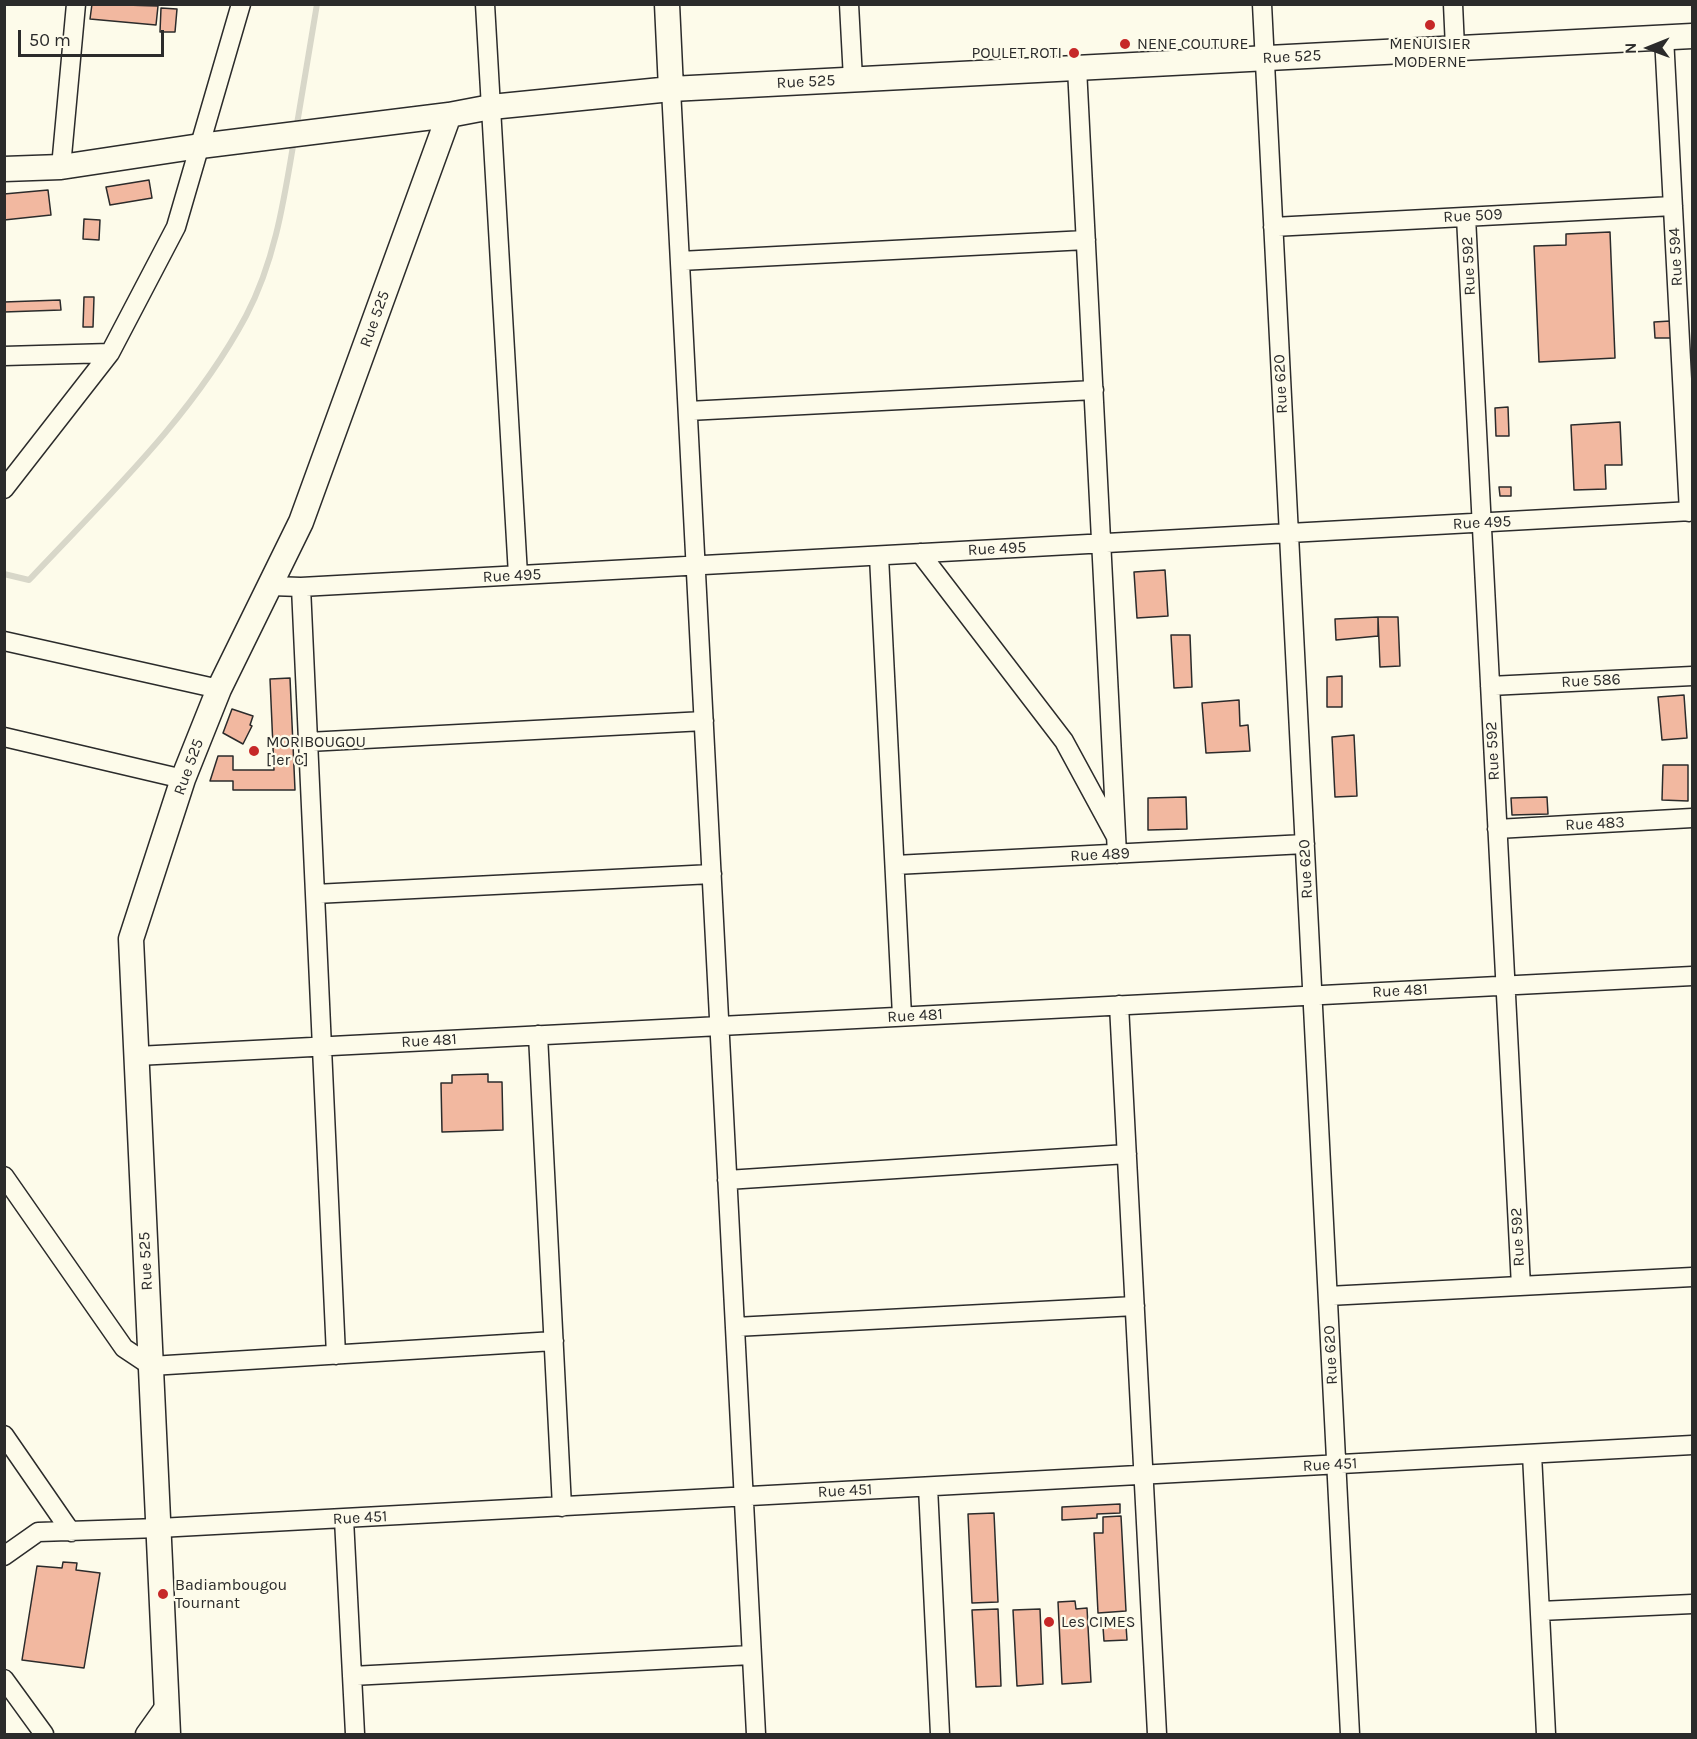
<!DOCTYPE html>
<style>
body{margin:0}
#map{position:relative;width:1697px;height:1739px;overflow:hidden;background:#fdfbea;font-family:Karla,sans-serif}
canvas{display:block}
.frame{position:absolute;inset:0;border:6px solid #2b2b2b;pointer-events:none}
.north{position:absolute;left:1619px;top:18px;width:60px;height:60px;-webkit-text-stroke:4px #fdfbea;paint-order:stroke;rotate:269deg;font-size:16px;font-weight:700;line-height:24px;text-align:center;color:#2b2b2b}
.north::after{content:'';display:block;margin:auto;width:21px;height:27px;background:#2b2b2b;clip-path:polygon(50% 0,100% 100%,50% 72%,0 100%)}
.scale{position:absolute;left:18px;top:30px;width:146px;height:27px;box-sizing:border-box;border:3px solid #2b2b2b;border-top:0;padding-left:8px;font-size:18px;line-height:21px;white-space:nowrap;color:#2b2b2b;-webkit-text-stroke:4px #fdfbea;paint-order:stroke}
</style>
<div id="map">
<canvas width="1697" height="1739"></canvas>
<div class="frame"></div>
<div class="north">N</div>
<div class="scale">50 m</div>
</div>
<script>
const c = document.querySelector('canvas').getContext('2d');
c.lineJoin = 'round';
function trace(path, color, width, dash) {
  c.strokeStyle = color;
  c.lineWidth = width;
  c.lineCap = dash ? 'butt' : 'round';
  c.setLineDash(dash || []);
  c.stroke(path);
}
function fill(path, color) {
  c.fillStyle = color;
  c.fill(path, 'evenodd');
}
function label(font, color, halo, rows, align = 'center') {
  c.font = font + ' Karla,sans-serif';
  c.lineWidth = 4.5;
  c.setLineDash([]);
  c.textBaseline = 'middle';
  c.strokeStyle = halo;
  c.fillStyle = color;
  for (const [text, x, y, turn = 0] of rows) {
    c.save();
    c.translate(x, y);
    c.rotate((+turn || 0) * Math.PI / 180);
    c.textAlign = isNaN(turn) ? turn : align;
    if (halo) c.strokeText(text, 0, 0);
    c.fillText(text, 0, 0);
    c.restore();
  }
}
const stream = new Path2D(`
 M 296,130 L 317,4
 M 4,574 L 29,580 C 107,497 192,417 246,316 C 275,261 284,200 294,140`);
const building = new Path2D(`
 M 92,4 L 158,6 L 156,25 L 90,19 Z
 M 161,8 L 177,9 L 175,32 L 160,32 Z
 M 149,180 L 152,198 L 110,205 L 106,187 Z
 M 48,190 L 51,215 L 4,220 L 4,194 Z
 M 84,219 L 100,220 L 99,240 L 83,239 Z
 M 1610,232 L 1615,358 L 1539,362 L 1534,246 L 1566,245 L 1566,234 Z
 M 84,297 L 94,297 L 93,327 L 83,327 Z
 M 60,300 L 61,310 L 4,312 L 4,302 Z
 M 1670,321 L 1671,338 L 1655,338 L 1654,322 Z
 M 1508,407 L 1509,436 L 1496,436 L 1495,408 Z
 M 1620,422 L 1622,465 L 1605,465 L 1606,489 L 1574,490 L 1571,425 Z
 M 1499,487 L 1511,487 L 1511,496 L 1500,496 Z
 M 1165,570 L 1168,616 L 1137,618 L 1134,572 Z
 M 1378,617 L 1378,636 L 1336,640 L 1335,619 Z
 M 1378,617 L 1398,617 L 1400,666 L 1380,667 Z
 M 1171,635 L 1190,635 L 1192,687 L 1174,688 Z
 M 1342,676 L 1342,707 L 1327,707 L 1327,677 Z
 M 290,678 L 295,790 L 233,790 L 233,781 L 210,781 L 218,756 L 233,756 L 233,770 L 274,770 L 270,679 Z
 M 1684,695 L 1687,738 L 1662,740 L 1658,697 Z
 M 1239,700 L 1240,726 L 1248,725 L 1250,751 L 1206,753 L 1202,703 Z
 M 232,709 L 253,716 L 250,725 L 252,726 L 243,744 L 223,733 Z
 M 1354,735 L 1357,796 L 1335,797 L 1332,737 Z
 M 1663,765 L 1688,765 L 1688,801 L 1662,800 Z
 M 1186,797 L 1187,829 L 1148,830 L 1148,798 Z
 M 1547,797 L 1548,814 L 1512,815 L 1511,798 Z
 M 488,1074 L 488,1082 L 502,1082 L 503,1130 L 442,1132 L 441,1083 L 452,1083 L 452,1075 Z
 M 1120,1504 L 1120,1513 L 1097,1514 L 1097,1518 L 1062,1520 L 1062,1507 Z
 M 994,1513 L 998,1602 L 972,1603 L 968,1514 Z
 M 1121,1516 L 1126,1611 L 1098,1613 L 1094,1533 L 1103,1533 L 1103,1517 Z
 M 63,1562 L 77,1563 L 76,1570 L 100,1573 L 84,1668 L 22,1660 L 37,1566 L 62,1568 Z
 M 1075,1601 L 1076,1609 L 1087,1608 L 1091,1682 L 1062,1684 L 1058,1602 Z
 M 998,1609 L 1001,1686 L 976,1687 L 972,1610 Z
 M 1040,1609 L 1043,1684 L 1017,1686 L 1013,1610 Z
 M 1126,1625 L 1127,1640 L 1104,1641 L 1103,1627 Z`);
const street = new Path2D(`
 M 485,4 L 518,575
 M 849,4 L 853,79
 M 1262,4 L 1350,1734
 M 1453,4 L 1455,48
 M 1664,37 L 1689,512
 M 1077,68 L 1117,854
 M 671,89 L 756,1734
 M 61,167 L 76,4
 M 1466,217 L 1521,1286
 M 1273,227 L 1673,206
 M 680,261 L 1086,240
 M 4,356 L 110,353
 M 688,411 L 1094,390
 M 4,489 L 110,353 L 176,227 L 241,4
 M 920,553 L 1064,741 L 1115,835
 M 879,556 L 902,1016
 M 271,586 L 301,587 L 1692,511
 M 301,587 L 336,1355
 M 4,641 L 219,689
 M 1490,686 L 1692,676
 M 4,737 L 183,779
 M 308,742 L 704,721
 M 1497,829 L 1692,818
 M 895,865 L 1305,844
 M 315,894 L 712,874
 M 1119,1005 L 1157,1734
 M 538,1035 L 562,1507
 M 137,1056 L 1692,976
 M 4,1176 L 124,1348 L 151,1366 L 554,1341
 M 727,1180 L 1127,1154
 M 1328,1296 L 1692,1277
 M 735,1327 L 1135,1306
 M 4,1435 L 71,1532
 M 1532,1454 L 1546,1734
 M 928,1487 L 940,1734
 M 344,1519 L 355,1734
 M 4,1556 L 38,1532 L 159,1528 L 1692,1445
 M 1540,1611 L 1692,1604
 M 352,1676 L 751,1655
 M 4,1679 L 44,1734
 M 145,1734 L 167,1703`);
const secondary = new Path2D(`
 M 667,4 L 671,89
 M 4,169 L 61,167 L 200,146 L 449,115 L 491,107 L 671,89 L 1692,36
 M 168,1734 L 131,939 L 183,779 L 219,689 L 301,522 L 449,115`);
const markers = [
 [1430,25,6,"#c62828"],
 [1125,44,6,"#c62828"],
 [1074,53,6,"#c62828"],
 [254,751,6,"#c62828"],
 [163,1594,6,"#c62828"],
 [1049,1622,6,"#c62828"]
];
const poiNames = [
 ["NENE COUTURE",1137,44],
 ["MENUISIER",1430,44,"center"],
 ["MODERNE",1430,62,"center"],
 ["POULET ROTI",1062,53,"right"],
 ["MORIBOUGOU",266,742],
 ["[1er C]",266,760],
 ["Badiambougou",175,1585],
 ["Tournant",175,1603],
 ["Les CIMES",1061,1622]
];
const streetNames = [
 ["Rue 525",1292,57,-3],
 ["Rue 525",806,82,-3],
 ["Rue 509",1473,216,-3],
 ["Rue 594",1676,257,-93],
 ["Rue 592",1469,266,-93],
 ["Rue 525",375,319,-70],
 ["Rue 620",1281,384,-93],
 ["Rue 495",1482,523,-3],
 ["Rue 495",997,549,-3],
 ["Rue 495",512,576,-3],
 ["Rue 586",1591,681,-3],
 ["Rue 592",1493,751,-93],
 ["Rue 525",189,767,-70],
 ["Rue 483",1595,824,-3],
 ["Rue 489",1100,855,-3],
 ["Rue 620",1306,869,-93],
 ["Rue 481",1400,991,-3],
 ["Rue 481",915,1016,-3],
 ["Rue 481",429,1041,-3],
 ["Rue 592",1518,1237,-93],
 ["Rue 525",146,1261,-93],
 ["Rue 620",1331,1355,-93],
 ["Rue 451",1330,1465,-3],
 ["Rue 451",845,1491,-3],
 ["Rue 451",360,1518,-3]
];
trace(stream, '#d8d7c9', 6);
fill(building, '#f2b8a0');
trace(building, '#2b2b2b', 1.5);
trace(street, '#2b2b2b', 21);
trace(secondary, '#2b2b2b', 27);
trace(street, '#fdfbea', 18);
trace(secondary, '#fdfbea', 24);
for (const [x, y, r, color] of markers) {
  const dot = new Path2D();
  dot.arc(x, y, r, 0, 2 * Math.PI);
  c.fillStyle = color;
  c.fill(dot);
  trace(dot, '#fdfbea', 2);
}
label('16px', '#2b2b2b', '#fdfbea', poiNames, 'left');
label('16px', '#2b2b2b', '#fdfbea', streetNames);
</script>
